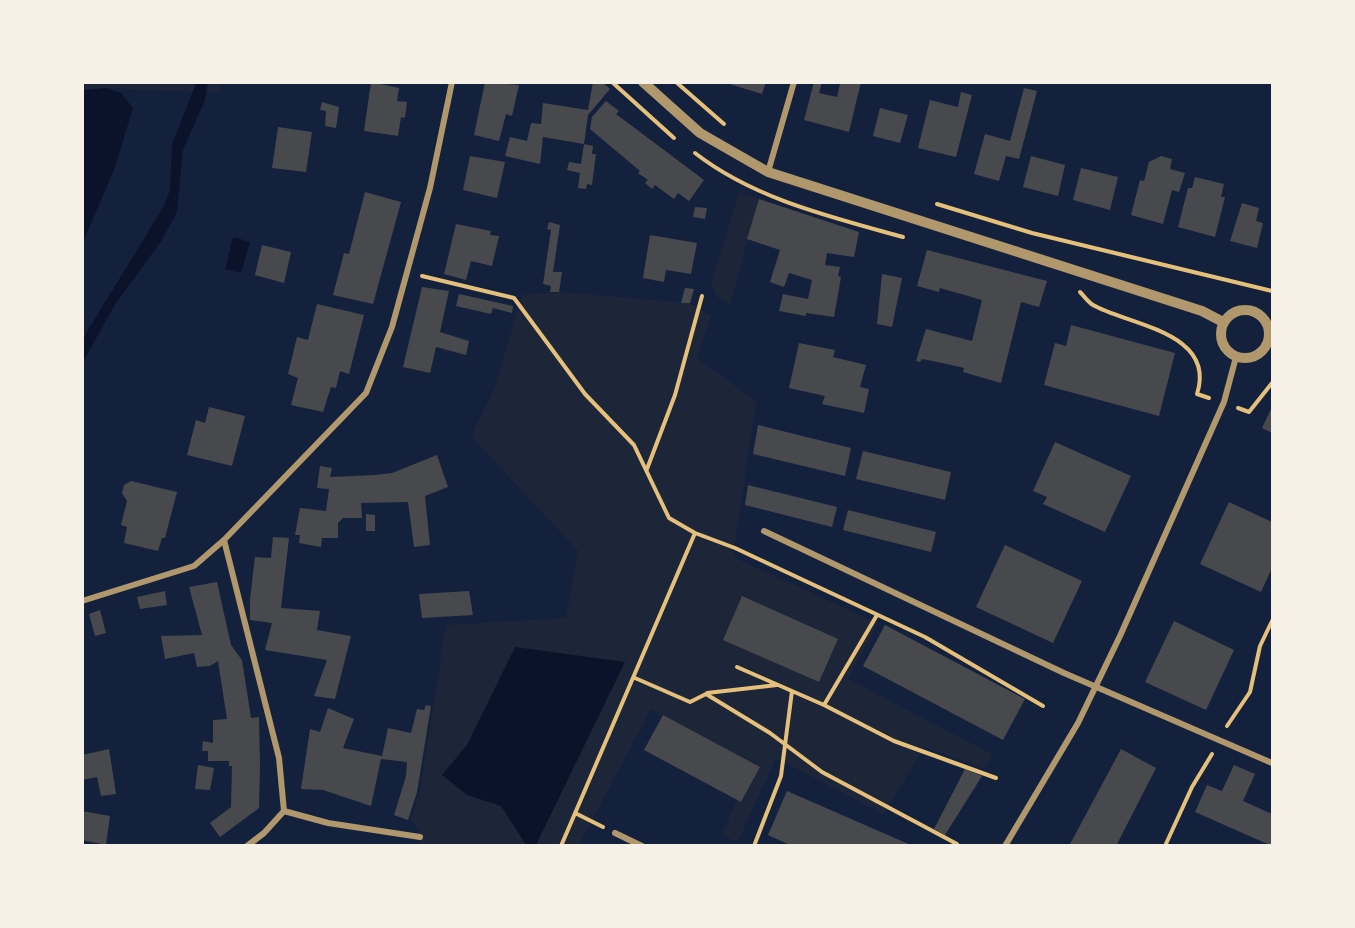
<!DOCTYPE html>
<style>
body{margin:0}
#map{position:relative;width:1355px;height:928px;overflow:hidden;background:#14213d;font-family:"Open Sans",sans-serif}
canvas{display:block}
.frame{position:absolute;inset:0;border:84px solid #f6f1e7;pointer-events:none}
</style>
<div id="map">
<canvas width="1355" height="928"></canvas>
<div class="frame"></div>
</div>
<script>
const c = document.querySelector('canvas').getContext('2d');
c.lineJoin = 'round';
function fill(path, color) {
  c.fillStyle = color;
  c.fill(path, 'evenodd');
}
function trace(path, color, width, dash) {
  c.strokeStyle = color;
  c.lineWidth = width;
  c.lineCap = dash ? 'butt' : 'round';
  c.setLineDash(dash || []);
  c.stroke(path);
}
const green = new Path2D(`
 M 82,83 L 219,83 L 220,93 L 106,88 L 83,91 Z
 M 739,192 L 759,199 L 730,304 L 718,298 L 711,284 Z
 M 559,292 L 690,303 L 711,316 L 697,358 L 756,401 L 733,557 L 878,623 L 848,679 L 992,754 L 985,769 L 925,747 L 883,814 L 776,758 L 737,843 L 722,834 L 737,800 L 742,802 L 760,767 L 651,709 L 579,845 L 420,845 L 419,829 L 410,821 L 420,792 L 446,625 L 566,618 L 578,551 L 471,436 L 494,390 L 522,295 Z`);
const water = new Path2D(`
 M 196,83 L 208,83 L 205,100 L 183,150 L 177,212 L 162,240 L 114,306 L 83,362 L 83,340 L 88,330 L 164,206 L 170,190 L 172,144 Z
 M 106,88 L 121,93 L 133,108 L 114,170 L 83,242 L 83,90 Z
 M 233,237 L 250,242 L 241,273 L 225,269 Z
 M 515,647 L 625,662 L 536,845 L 526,845 L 501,806 L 467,795 L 442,775 L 467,745 Z`);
const building = new Path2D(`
 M 371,82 L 399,88 L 397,101 L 407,102 L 405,118 L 401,117 L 398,136 L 364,131 Z
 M 485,82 L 519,85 L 512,116 L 506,114 L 499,141 L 474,135 Z
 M 593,82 L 602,82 L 610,89 L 588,115 L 584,144 L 543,137 L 540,164 L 505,156 L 510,137 L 527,141 L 531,123 L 541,124 L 543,103 L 588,110 Z
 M 723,82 L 766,82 L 762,94 Z
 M 814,82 L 822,82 L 819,93 L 837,97 L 840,84 L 861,82 L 849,132 L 804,120 Z
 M 1024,88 L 1037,91 L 1019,159 L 1006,156 L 999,181 L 974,174 L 985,134 L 1010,141 Z
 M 961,92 L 972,95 L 956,157 L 918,148 L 930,100 L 958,107 Z
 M 606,101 L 619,111 L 616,114 L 704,180 L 689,201 L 678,193 L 674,199 L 655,185 L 652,189 L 645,183 L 648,180 L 638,173 L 640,171 L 590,129 L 592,117 Z
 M 322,102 L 339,107 L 336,128 L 325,126 L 326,111 L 320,110 Z
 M 880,108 L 908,115 L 900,143 L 873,136 Z
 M 278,127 L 312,132 L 306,172 L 272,168 Z
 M 584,144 L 593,146 L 592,154 L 596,154 L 592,185 L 587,184 L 586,189 L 578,188 L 580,173 L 567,170 L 569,162 L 581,164 Z
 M 470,156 L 505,162 L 497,198 L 463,190 Z
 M 1031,156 L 1065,165 L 1058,196 L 1023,187 Z
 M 1161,156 L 1172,159 L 1170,169 L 1185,173 L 1179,192 L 1172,190 L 1163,224 L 1131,215 L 1140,180 L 1144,181 L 1149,162 Z
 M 1081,168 L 1118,177 L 1110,210 L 1073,200 Z
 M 1195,177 L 1224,184 L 1221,197 L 1225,197 L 1215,237 L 1178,227 L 1188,188 L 1192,188 Z
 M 365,192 L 401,202 L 373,304 L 333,295 L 344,253 L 349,254 Z
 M 759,199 L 859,232 L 854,257 L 827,253 L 825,265 L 840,267 L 838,276 L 841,277 L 834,317 L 806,313 L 806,316 L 779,311 L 783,294 L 808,299 L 812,280 L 789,273 L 784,287 L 770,282 L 780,250 L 747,239 Z
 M 1242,203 L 1259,208 L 1256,221 L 1263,223 L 1257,248 L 1230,241 Z
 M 695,207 L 707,208 L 705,219 L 693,217 Z
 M 549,222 L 560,225 L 553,272 L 562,272 L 559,292 L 550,292 L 551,286 L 543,284 L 551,230 L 547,229 Z
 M 456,224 L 491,231 L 490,235 L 499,236 L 492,266 L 471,261 L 466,280 L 444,274 Z
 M 650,235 L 697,243 L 691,274 L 666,270 L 664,282 L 643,278 Z
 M 262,245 L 291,252 L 284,283 L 255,275 Z
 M 927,250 L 1047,281 L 1039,307 L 1021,302 L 1001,383 L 963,372 L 964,368 L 947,364 L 922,359 L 920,362 L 916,361 L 926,329 L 972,341 L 982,300 L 940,288 L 939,292 L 917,286 Z
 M 882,274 L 902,278 L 892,327 L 877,324 Z
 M 422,287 L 449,291 L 440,332 L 469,341 L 466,355 L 436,347 L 430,373 L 403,367 Z
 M 685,288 L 694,289 L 690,303 L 681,303 Z
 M 459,294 L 513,306 L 512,313 L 493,308 L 491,314 L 456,306 Z
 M 317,304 L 364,315 L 349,374 L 340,371 L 336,388 L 331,387 L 323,412 L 291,405 L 298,378 L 288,374 L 297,337 L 308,340 Z
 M 1071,325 L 1175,353 L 1159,416 L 1044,385 L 1055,343 L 1066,346 Z
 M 799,343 L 835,350 L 833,357 L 866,365 L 860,387 L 869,389 L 864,413 L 822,404 L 825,396 L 789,388 Z
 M 209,407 L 245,416 L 232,466 L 187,455 L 196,420 L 205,423 Z
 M 1272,407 L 1272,433 L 1262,428 Z
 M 758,425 L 851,448 L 845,476 L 753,454 Z
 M 1055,442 L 1131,476 L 1105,532 L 1043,504 L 1047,497 L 1033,491 Z
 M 863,451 L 951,472 L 945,500 L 856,479 Z
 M 437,455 L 448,487 L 425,496 L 430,545 L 414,547 L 408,502 L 361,503 L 362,518 L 343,518 L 338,523 L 338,538 L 322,538 L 321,547 L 299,543 L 300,535 L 295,535 L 300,508 L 326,511 L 329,489 L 317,488 L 320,466 L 332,468 L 330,477 L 375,475 L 392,473 Z
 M 131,481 L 177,492 L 165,538 L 162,538 L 158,551 L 124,543 L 127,527 L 121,525 L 127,501 L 122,493 L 124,485 Z
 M 748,485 L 837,507 L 832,527 L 745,505 Z
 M 1229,502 L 1272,522 L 1272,568 L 1261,592 L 1200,564 Z
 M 848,510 L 936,532 L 931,552 L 843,530 Z
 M 366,514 L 375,515 L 375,531 L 366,531 Z
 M 273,537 L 289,538 L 281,608 L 320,611 L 317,630 L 351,636 L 335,699 L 314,696 L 327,660 L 265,650 L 272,623 L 250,620 L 250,599 L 255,557 L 271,558 Z
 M 1005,545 L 1082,581 L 1053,643 L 976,607 Z
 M 217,582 L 231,645 L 242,660 L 251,718 L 259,717 L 260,766 L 259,808 L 220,837 L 210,823 L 231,807 L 232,766 L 229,766 L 229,761 L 208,761 L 208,751 L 202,751 L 203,741 L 213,743 L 213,720 L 227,719 L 218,661 L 210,666 L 197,667 L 194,653 L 165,659 L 161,636 L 202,635 L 189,587 Z
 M 165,591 L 167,605 L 140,609 L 137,597 Z
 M 469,591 L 473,615 L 422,618 L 419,594 Z
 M 742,596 L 838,639 L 819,682 L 723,640 Z
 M 100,610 L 106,633 L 95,636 L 89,614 Z
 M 1174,621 L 1234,650 L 1206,710 L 1145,682 Z
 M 885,625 L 1025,699 L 1003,740 L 863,666 Z
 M 426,705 L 431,706 L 417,792 L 408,820 L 394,815 L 406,776 L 407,762 L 381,759 L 371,806 L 323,790 L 301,789 L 310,729 L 320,732 L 328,708 L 354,719 L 343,748 L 382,756 L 388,728 L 411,733 L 417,709 L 424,710 Z
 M 663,715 L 760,767 L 741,802 L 644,750 Z
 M 109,749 L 116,794 L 101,796 L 97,777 L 82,780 L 82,755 Z
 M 1121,749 L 1156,768 L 1116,846 L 1069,846 Z
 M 198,765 L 214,768 L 210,790 L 195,789 Z
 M 1234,765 L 1255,774 L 1243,801 L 1272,814 L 1272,846 L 1195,812 L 1207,785 L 1222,791 Z
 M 965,769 L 982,776 L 945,835 L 934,829 Z
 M 787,791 L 913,846 L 792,846 L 768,835 Z
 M 82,811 L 110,816 L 106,845 L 82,840 Z`);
const path = new Path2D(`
 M 612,82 L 674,138
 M 676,82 L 724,124
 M 695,153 C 754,199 831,217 903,237
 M 937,204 L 1032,233 L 1272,291
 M 422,276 L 514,298 L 585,394 L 634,445 L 669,518 L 695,533 L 735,548 L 925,637 L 1043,706
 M 1080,292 C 1084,296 1088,302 1093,305 C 1128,325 1217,332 1197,394 L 1209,398
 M 1238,408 L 1249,412 L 1272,383
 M 647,469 L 675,395 L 702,296
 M 737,667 L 824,705 L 894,741 L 996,778
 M 635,678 L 690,702 L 706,694 L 770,733 L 822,772 L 957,844
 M 707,693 L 777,685
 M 824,705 L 877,615
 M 1227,726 L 1250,692 L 1260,646 L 1272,621
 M 575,813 L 603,827
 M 561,846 L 695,533
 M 754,846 L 781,776 L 792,691
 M 1165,846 L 1192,787 L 1212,754`);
const minor = new Path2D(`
 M 768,172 L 794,82
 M 764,531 L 1064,673 L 1272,763
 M 82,601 L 194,566 L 224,540
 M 284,811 L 328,823 L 420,837
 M 615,833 L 642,846
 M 247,846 L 264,833 L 284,811 L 279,758 L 224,540 L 366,393 L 392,327 L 430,188 L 452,82
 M 1005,846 L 1078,723 L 1120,636 L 1224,402 L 1236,357`);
const tertiary = new Path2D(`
 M 643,82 L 700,133 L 768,172 L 1202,311 L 1223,322
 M1221 334a24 24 0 1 1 48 0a24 24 0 1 1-48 0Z`);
fill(green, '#1d2539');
fill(water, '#0b132b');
fill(building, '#48494c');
trace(path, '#e5c07b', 4);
trace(minor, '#b1986c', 6);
trace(tertiary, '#b1986c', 10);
</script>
